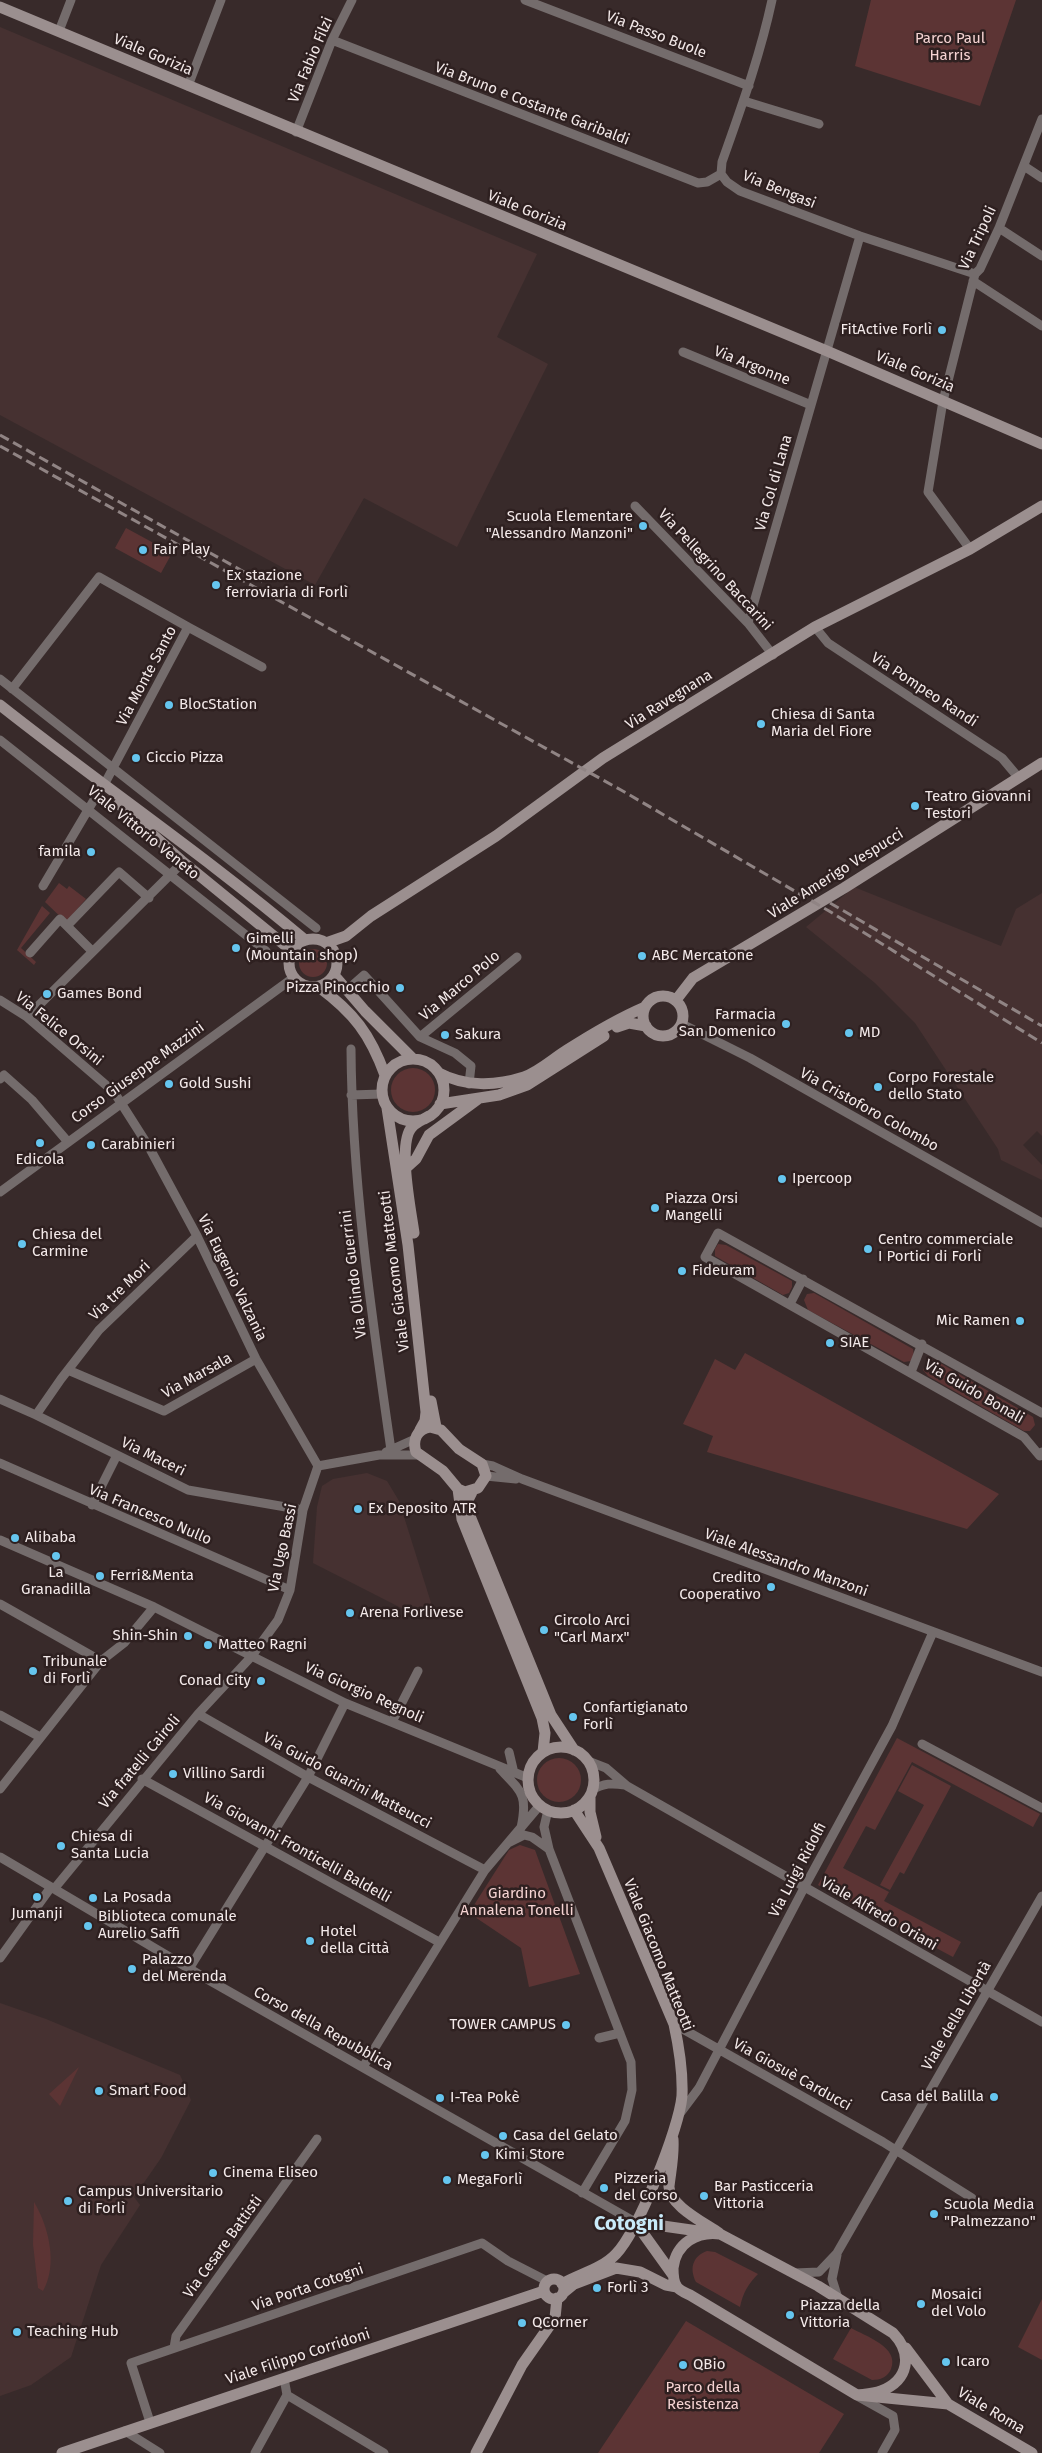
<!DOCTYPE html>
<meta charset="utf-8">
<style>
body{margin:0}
canvas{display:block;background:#382a2a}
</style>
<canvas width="1042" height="2453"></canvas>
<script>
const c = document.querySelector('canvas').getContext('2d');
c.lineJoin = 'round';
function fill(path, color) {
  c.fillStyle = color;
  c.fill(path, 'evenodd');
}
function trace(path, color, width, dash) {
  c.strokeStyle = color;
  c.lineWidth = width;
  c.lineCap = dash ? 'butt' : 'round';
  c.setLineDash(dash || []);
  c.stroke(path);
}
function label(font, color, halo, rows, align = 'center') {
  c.font = font + ' "Fira Sans",sans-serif';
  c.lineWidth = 5;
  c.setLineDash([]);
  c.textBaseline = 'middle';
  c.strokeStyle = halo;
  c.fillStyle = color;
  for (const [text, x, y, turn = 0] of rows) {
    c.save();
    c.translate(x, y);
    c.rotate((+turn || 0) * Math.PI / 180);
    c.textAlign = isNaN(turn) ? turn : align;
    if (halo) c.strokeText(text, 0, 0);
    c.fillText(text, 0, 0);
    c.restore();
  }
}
const built = new Path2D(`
 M 0,27 L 537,254 L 497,337 L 548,364 L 457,547 L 364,498 L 315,585 L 0,415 Z
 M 854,887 L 1001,946 L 1016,909 L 1042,893 L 1042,1136 L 1037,1131 L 1023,1145 L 1042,1165 L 1042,1180 L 1001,1160 L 998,1149 L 915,1023 L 875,983 L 806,927 Z
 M 367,1473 L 387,1481 L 399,1501 L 432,1606 L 417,1616 L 313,1563 L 317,1507 L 322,1486 L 333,1479 Z
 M 0,2003 L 46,2019 L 180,2075 L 191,2100 L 161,2158 L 134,2197 L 140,2205 L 101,2265 L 71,2357 L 31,2385 L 0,2396 Z`);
const green = new Path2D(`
 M 871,0 L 1016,0 L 980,106 L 855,66 Z
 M 126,528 L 172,553 L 161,573 L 115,548 Z
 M 59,883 L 67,889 L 69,886 L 86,899 L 66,922 L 45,902 Z
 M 42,906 L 50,913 L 21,948 L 36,962 L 34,965 L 17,950 Z
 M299 963a14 14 0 1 1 28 0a14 14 0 1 1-28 0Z
 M391 1090a22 22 0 1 1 44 0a22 22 0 1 1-44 0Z
 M 718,1244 L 726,1245 L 792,1281 L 792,1287 L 789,1293 L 783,1295 L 715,1256 L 715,1249 Z
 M 814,1293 L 913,1349 L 914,1356 L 911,1361 L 904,1362 L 808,1310 L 804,1300 L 807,1294 Z
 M 745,1353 L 999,1494 L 967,1529 L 707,1452 L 713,1436 L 683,1424 L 715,1359 L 735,1370 Z
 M 928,1360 L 935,1360 L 1033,1417 L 1035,1425 L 1030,1431 L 1024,1431 L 928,1376 L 923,1370 Z
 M 897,1738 L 1040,1814 L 1033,1827 L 912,1762 L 875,1830 L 866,1826 L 843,1868 L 889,1892 L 884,1901 L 961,1942 L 953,1957 L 818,1885 Z
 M537 1780a22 22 0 1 1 44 0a22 22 0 1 1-44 0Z
 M 912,1765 L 951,1786 L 904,1874 L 900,1872 L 890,1890 L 880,1885 L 924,1805 L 898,1791 Z
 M 520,1845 L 535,1850 L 580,1974 L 529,1987 L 521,1948 L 469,1913 L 509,1850 Z
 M 79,2067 L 60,2106 L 49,2094 Z
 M 34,2202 C 49,2227 58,2265 43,2291 L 38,2288 L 33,2244 Z
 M 707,2251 L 715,2252 L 758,2274 C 748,2284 743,2293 740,2307 L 696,2282 C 689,2268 693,2256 707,2251 Z
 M 1042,2299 L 1042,2360 L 1018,2347 Z
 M 686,2321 L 844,2414 L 819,2453 L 598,2453 Z
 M 851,2328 C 865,2336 900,2347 891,2369 C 888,2377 880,2380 872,2380 L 833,2359 Z`);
const street = new Path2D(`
 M 525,0 L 749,86
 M 772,0 C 760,56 741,108 722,162 L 721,174 L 727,182 L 740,191 L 860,236 L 975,274
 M 59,31 L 71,0
 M 332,40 L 698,183 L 707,182 L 721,174
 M 188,86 L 221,0
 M 744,101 L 819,124
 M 296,132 L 332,40 L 352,0
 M 1024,166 L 1042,178
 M 999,228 L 1042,256
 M 973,281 L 1042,326
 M 683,352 L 811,405
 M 635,506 L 748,623 L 773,655
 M 970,549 L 928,492 L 943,401 L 975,274 L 980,269 L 999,228 L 1042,119
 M 748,623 L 860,236
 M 815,627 L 828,643 L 1002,758 L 1018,777
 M 0,679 L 316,928
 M 12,689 L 99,577 L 188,627
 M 0,740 L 266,951
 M 104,785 L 188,627 L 262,667
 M 43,886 L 101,788
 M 67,926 L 119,872 L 149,898
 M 30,953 L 60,919 L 92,951
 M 347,990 L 364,975 L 420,1037 L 455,1053 L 471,1066 L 469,1084
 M 0,1000 L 27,1017 L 114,1092 L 149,1147 L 197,1236 L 256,1359 L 318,1466
 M 27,1017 L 183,862
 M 682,1024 L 750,1058 L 1042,1223
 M 420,1037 L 517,957
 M 351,1049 C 352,1184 372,1317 391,1450
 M 0,1079 L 4,1075 L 32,1100 L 68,1142
 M 351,1095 L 382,1094
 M 0,1192 L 293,978
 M 790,1304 L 803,1279
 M 68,1370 L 164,1411 L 256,1359
 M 911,1372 L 922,1344
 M 0,1399 L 36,1415 L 188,1490 L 303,1510
 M 1042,1413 L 718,1233 L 705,1257 L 1024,1437 L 1040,1456 L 1042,1452
 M 36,1415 L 61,1379 L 99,1330 L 197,1236
 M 386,1452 L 415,1439
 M 0,1463 L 290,1590
 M 482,1464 L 493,1466 L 522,1479 L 1042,1672
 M 318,1466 L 379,1455 L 419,1455
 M 486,1476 L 516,1479
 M 92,1505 L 117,1455
 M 0,1540 L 154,1607 L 345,1703 L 528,1778
 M 0,1604 L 101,1661
 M 198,1714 L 308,1777 L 485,1870
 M 0,1715 L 40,1737
 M 392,1722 L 418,1671
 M 922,1744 L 1042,1808
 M 509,1752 L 514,1773
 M 588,1761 L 606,1768 L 627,1786 L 1042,2022
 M 500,1769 C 522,1792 528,1795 521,1828
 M 142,1779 L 439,1942
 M 0,1789 L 101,1661 L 124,1643 L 154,1607
 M 592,1790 C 604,1783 612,1783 625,1785
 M 548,1810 L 544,1827 L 549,1849
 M 508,1843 L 524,1835 L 532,1837 L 549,1849 L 631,2062 L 632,2090 L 625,2121 L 582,2193
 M 0,1857 L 200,1975 L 635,2222
 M 54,1889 L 198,1714 L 251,1657 L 278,1620 L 290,1590 L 303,1510 L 318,1466
 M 0,1958 L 51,1887
 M 189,1969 L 308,1777 L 345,1703
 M 674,2024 L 883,2142 L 972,2198
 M 599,2038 L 620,2033
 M 363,2067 L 485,1870 L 540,1805
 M 678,2116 L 699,2088 L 805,1886 L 892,1726 L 933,1632
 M 837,2255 L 832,2279 L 838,2298
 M 795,2273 L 819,2272 L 837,2253 L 1042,1896
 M 174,2348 L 176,2336 L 317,2139
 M 287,2395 L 384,2453
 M 859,2397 L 893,2416 L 895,2430 L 882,2453
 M 150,2422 L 131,2363 L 482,2243 L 508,2261 L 547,2281
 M 125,2431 L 160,2453
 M 255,2453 L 287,2395 L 284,2378`);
const secondary = new Path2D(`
 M 0,7 L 827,351 L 1042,444
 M 0,705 C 101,785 207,857 305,940
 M 119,804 L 183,862 L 292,951
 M289 963a24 24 0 1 1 48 0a24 24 0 1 1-48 0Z
 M 326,943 L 346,936 L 371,916 L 496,836 L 603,758 L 815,627 L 970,549 L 1042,506
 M 334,975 L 365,1011 L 413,1059
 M 319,987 C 354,1013 370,1034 385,1075
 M643 1016a20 20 0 1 1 40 0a20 20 0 1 1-40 0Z
 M 676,1000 L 693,978 L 844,888 L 1042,763
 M 617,1027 L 629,1023 L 646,1026
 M382 1090a31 31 0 1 1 62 0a31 31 0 1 1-62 0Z
 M 439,1073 C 465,1087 496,1086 524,1077 C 539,1072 554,1058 567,1050 C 592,1034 617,1019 645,1007
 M 440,1104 L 499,1095 L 527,1085 L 604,1036
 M 387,1108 L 408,1245 L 426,1412 L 425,1421 L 420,1430
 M 406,1168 L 416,1159 L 429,1135 L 478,1099
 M 414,1233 C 411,1211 397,1143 412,1127 C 416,1122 424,1119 429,1116
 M 431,1401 L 436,1427
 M 430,1427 L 441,1430 L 459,1449 L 482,1464 L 486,1476 L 478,1488 L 465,1492 L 458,1489 L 443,1471 L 416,1452 C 412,1440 417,1429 430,1427 Z
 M 458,1489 L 462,1519 L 542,1718 L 545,1733 L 543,1752
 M 472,1492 L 468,1500 L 470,1516 L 551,1715 L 574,1750
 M528 1780a33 33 0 1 1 66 0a33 33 0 1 1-66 0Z
 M 590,1796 L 590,1812 L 596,1837
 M 673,2139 C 674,2156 671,2169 669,2186 C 668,2205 705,2223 719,2233
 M 635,2222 L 705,2232
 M 635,2222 L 673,2275
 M544 2289a10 10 0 1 1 20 0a10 10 0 1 1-20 0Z
 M 562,2284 C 579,2274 602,2269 616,2254 C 638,2231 679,2129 682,2096 C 683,2072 679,2047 674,2024 L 599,1848 L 574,1810
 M 563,2293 L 574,2284 L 616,2268 L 640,2272 L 666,2285 L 677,2287
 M 906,2348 L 948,2404 L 1032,2453
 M 857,2395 C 865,2394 873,2394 881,2391 C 909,2380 913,2354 893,2333 L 818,2286 L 720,2234 C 697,2231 676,2243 673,2268 C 673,2274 673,2282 677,2287 C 680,2291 686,2293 690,2295 L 857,2395 L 948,2404
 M 62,2453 L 544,2291
 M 476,2453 L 522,2365 L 555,2318 L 557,2298`);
const rail = new Path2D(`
 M 0,435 L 262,582
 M 0,446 L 621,790 L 829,911 L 1042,1043
 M 830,903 L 1042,1026`);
const markers = [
 [942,330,5,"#65c5ee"],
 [643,526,5,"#65c5ee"],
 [143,550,5,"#65c5ee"],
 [216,585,5,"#65c5ee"],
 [169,705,5,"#65c5ee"],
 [761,724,5,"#65c5ee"],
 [136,758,5,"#65c5ee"],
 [915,806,5,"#65c5ee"],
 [91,852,5,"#65c5ee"],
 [236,948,5,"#65c5ee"],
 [642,956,5,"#65c5ee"],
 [400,988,5,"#65c5ee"],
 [47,994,5,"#65c5ee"],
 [786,1024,5,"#65c5ee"],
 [849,1033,5,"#65c5ee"],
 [445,1035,5,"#65c5ee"],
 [169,1084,5,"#65c5ee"],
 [878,1087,5,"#65c5ee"],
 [40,1143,5,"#65c5ee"],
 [91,1145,5,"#65c5ee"],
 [782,1179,5,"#65c5ee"],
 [655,1208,5,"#65c5ee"],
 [22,1244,5,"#65c5ee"],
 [868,1249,5,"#65c5ee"],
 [682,1271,5,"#65c5ee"],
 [1020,1321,5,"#65c5ee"],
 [830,1343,5,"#65c5ee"],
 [358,1509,5,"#65c5ee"],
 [15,1538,5,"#65c5ee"],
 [56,1556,5,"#65c5ee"],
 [100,1576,5,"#65c5ee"],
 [771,1587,5,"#65c5ee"],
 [350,1613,5,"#65c5ee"],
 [544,1630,5,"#65c5ee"],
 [188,1636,5,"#65c5ee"],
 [208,1645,5,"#65c5ee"],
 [33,1671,5,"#65c5ee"],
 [261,1681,5,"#65c5ee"],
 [573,1717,5,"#65c5ee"],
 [173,1774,5,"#65c5ee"],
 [61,1846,5,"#65c5ee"],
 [37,1897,5,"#65c5ee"],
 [93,1898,5,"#65c5ee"],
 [88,1926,5,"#65c5ee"],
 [310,1941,5,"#65c5ee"],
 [132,1969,5,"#65c5ee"],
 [566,2025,5,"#65c5ee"],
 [99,2091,5,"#65c5ee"],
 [994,2097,5,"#65c5ee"],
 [440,2098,5,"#65c5ee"],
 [503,2136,5,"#65c5ee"],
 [485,2155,5,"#65c5ee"],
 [213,2173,5,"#65c5ee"],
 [447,2180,5,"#65c5ee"],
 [604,2188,5,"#65c5ee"],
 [704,2196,5,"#65c5ee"],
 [68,2201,5,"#65c5ee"],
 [934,2214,5,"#65c5ee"],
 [597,2288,5,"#65c5ee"],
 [921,2304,5,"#65c5ee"],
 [790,2315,5,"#65c5ee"],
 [522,2323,5,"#65c5ee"],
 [17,2332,5,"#65c5ee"],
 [946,2362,5,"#65c5ee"],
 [683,2365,5,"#65c5ee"]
];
const streetNames = [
 ["Via Passo Buole",656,35,21],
 ["Viale Gorizia",153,55,23],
 ["Via Fabio Filzi",311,60,-67],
 ["Via Bruno e Costante Garibaldi",532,104,21],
 ["Via Bengasi",779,190,22],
 ["Viale Gorizia",527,211,22],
 ["Via Tripoli",978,238,-65],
 ["Via Argonne",752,366,22],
 ["Viale Gorizia",915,372,23],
 ["Via Col di Lana",774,483,-74],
 ["Via Pellegrino Baccarini",715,570,47],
 ["Via Monte Santo",147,676,-62],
 ["Via Pompeo Randi",924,690,33],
 ["Via Ravegnana",669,700,-32],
 ["Viale Vittorio Veneto",143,833,39],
 ["Viale Amerigo Vespucci",836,874,-32],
 ["Via Marco Polo",460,986,-40],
 ["Via Felice Orsini",59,1029,39],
 ["Corso Giuseppe Mazzini",138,1073,-36],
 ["Via Cristoforo Colombo",869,1110,29],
 ["Viale Giacomo Matteotti",395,1271,-97],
 ["Via Olindo Guerrini",354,1274,-97],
 ["Via Eugenio Valzania",232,1278,64],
 ["Via tre Mori",120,1291,-44],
 ["Via Marsala",197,1376,-29],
 ["Via Guido Bonali",974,1392,30],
 ["Via Maceri",153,1457,26],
 ["Via Francesco Nullo",150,1515,23],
 ["Via Ugo Bassi",283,1548,-78],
 ["Viale Alessandro Manzoni",786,1563,20],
 ["Via Giorgio Regnoli",364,1693,24],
 ["Via fratelli Cairoli",140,1762,-50],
 ["Via Guido Guarini Matteucci",347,1781,28],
 ["Via Giovanni Fronticelli Baldelli",297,1848,29],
 ["Via Luigi Ridolfi",798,1870,-62],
 ["Viale Alfredo Oriani",879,1914,30],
 ["Viale Giacomo Matteotti",658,1955,68],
 ["Viale della Libertà",957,2016,-60],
 ["Corso della Repubblica",323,2029,29],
 ["Via Giosuè Carducci",792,2075,29],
 ["Via Cesare Battisti",223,2247,-54],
 ["Via Porta Cotogni",308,2288,-19],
 ["Viale Filippo Corridoni",298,2357,-18],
 ["Viale Roma",991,2411,31]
];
const parkNames = [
 ["Parco Paul",950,39],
 ["Harris",950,56],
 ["Giardino",517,1894],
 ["Annalena Tonelli",517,1911],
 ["Parco della",703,2388],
 ["Resistenza",703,2405]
];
const poiNames = [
 ["FitActive Forlì",932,330,"right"],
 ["Scuola Elementare",633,517,"right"],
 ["\"Alessandro Manzoni\"",633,534,"right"],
 ["Fair Play",153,550],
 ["Ex stazione",226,576],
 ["ferroviaria di Forlì",226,593],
 ["BlocStation",179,705],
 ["Chiesa di Santa",771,715],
 ["Maria del Fiore",771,732],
 ["Ciccio Pizza",146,758],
 ["Teatro Giovanni",925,797],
 ["Testori",925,814],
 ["famila",81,852,"right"],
 ["Gimelli",246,939],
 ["(Mountain shop)",246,956],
 ["ABC Mercatone",652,956],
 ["Pizza Pinocchio",390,988,"right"],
 ["Games Bond",57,994],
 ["Farmacia",776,1015,"right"],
 ["San Domenico",776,1032,"right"],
 ["MD",859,1033],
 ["Sakura",455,1035],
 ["Corpo Forestale",888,1078],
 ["dello Stato",888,1095],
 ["Gold Sushi",179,1084],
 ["Carabinieri",101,1145],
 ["Edicola",40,1160,"center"],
 ["Ipercoop",792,1179],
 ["Piazza Orsi",665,1199],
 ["Mangelli",665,1216],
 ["Chiesa del",32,1235],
 ["Carmine",32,1252],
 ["Centro commerciale",878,1240],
 ["I Portici di Forlì",878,1257],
 ["Fideuram",692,1271],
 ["Mic Ramen",1010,1321,"right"],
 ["SIAE",840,1343],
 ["Ex Deposito ATR",368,1509],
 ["Alibaba",25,1538],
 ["La",56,1573,"center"],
 ["Granadilla",56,1590,"center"],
 ["Ferri&Menta",110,1576],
 ["Credito",761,1578,"right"],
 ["Cooperativo",761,1595,"right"],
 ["Arena Forlivese",360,1613],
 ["Circolo Arci",554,1621],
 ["\"Carl Marx\"",554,1638],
 ["Shin-Shin",178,1636,"right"],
 ["Matteo Ragni",218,1645],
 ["Tribunale",43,1662],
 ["di Forlì",43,1679],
 ["Conad City",251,1681,"right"],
 ["Confartigianato",583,1708],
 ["Forlì",583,1725],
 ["Villino Sardi",183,1774],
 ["Chiesa di",71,1837],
 ["Santa Lucia",71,1854],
 ["La Posada",103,1898],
 ["Jumanji",37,1914,"center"],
 ["Biblioteca comunale",98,1917],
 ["Aurelio Saffi",98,1934],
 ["Hotel",320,1932],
 ["della Città",320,1949],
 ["Palazzo",142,1960],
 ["del Merenda",142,1977],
 ["TOWER CAMPUS",556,2025,"right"],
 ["Smart Food",109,2091],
 ["Casa del Balilla",984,2097,"right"],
 ["I-Tea Pokè",450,2098],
 ["Casa del Gelato",513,2136],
 ["Kimi Store",495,2155],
 ["Cinema Eliseo",223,2173],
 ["Pizzeria",614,2179],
 ["del Corso",614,2196],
 ["MegaForlì",457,2180],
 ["Bar Pasticceria",714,2187],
 ["Vittoria",714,2204],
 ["Campus Universitario",78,2192],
 ["di Forlì",78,2209],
 ["Scuola Media",944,2205],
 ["\"Palmezzano\"",944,2222],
 ["Forlì 3",607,2288],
 ["Mosaici",931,2295],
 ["del Volo",931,2312],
 ["Piazza della",800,2306],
 ["Vittoria",800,2323],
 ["QCorner",532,2323],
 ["Teaching Hub",27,2332],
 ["Icaro",956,2362],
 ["QBio",693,2365]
];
const districtNames = [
 ["Cotogni",629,2224]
];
fill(built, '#463131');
fill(green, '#5c3434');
trace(street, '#746c6c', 9);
trace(secondary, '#9b8f8f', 11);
trace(rail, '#908484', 3, [10, 5]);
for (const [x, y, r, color] of markers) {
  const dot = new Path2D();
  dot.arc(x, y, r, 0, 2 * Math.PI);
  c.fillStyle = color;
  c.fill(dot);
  trace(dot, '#2e2020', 2);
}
label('15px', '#f3e9e9', '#2e2020', streetNames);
label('15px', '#f5d3d2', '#2e2020', parkNames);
label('15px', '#f3e9e9', '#2e2020', poiNames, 'left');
label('bold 20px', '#c9eaf9', '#2e2020', districtNames);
</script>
